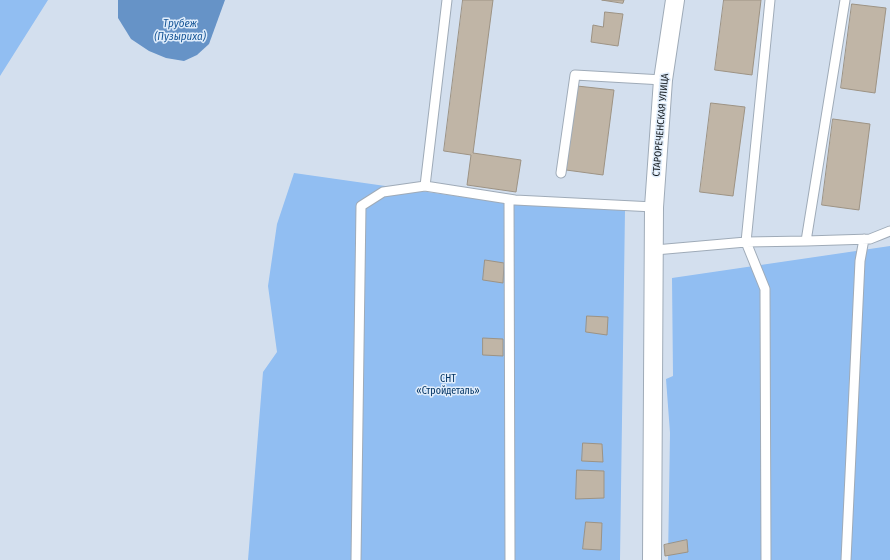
<!DOCTYPE html>
<meta charset="utf-8">
<style>
body{margin:0}
canvas{display:block;background:#d3dfee}
</style>
<canvas width="890" height="560"></canvas>
<script>
const c = document.querySelector('canvas').getContext('2d');
c.lineJoin = 'round';
function fill(path, color) {
  c.fillStyle = color;
  c.fill(path, 'evenodd');
}
function trace(path, color, width, dash) {
  c.strokeStyle = color;
  c.lineWidth = width;
  c.lineCap = dash ? 'butt' : 'round';
  c.setLineDash(dash || []);
  c.stroke(path);
}
function label(font, color, halo, rows, align = 'center') {
  c.font = font + ' "Fira Sans Condensed",sans-serif';
  c.lineWidth = 3;
  c.setLineDash([]);
  c.textBaseline = 'middle';
  c.strokeStyle = halo;
  c.fillStyle = color;
  for (const [text, x, y, turn = 0] of rows) {
    c.save();
    c.translate(x, y);
    c.rotate((+turn || 0) * Math.PI / 180);
    c.textAlign = isNaN(turn) ? turn : align;
    if (halo) c.strokeText(text, 0, 0);
    c.fillText(text, 0, 0);
    c.restore();
  }
}
const green = new Path2D(`
 M 0,0 L 48,0 L 0,76 Z
 M 294,173 L 519,205 L 625,210 L 620,560 L 248,560 L 263,372 L 277,352 L 268,286 L 277,224 Z
 M 890,246 L 890,560 L 668,560 L 670,433 L 666,379 L 673,376 L 672,278 Z`);
const water = new Path2D(`
 M 118,0 L 225,0 L 209,44 L 197,55 L 184,61 L 166,58 L 149,51 L 131,39 L 118,18 Z`);
const building = new Path2D(`
 M 463,0 L 493,0 L 473,153 L 521,160 L 516,192 L 467,185 L 471,155 L 444,151 Z
 M 602,0 L 624,0 L 623,3 Z
 M 724,0 L 761,0 L 752,75 L 715,70 Z
 M 852,4 L 886,8 L 875,93 L 841,88 Z
 M 605,12 L 623,14 L 618,46 L 591,42 L 593,25 L 603,27 Z
 M 577,86 L 614,90 L 603,175 L 566,170 Z
 M 711,103 L 745,107 L 733,196 L 700,192 Z
 M 833,119 L 870,124 L 859,210 L 822,205 Z
 M 485,260 L 504,263 L 503,283 L 483,280 Z
 M 587,316 L 608,317 L 607,335 L 586,332 Z
 M 483,338 L 503,339 L 503,356 L 483,355 Z
 M 583,443 L 602,444 L 603,462 L 582,461 Z
 M 577,470 L 604,471 L 604,498 L 576,499 Z
 M 586,522 L 602,523 L 601,550 L 583,549 Z
 M 687,540 L 688,552 L 665,556 L 664,545 Z`);
const lane = new Path2D(`
 M 447,0 L 425,186 L 515,200 L 654,207
 M 561,173 L 575,75 L 663,80
 M 509,199 L 510,560
 M 806,241 L 870,239 L 890,231
 M 655,250 L 746,242 L 806,241 L 845,0
 M 356,560 L 361,206 L 383,192 L 425,186
 M 766,560 L 765,289 L 746,242 L 770,0
 M 846,560 L 860,261 L 864,239`);
const street = new Path2D(`
 M 652,560 L 654,207 L 663,80 L 675,0`);
const streetNames = [
 ["СТАРОРЕЧЕНСКАЯ УЛИЦА",661,125,-85]
];
const parkNames = [
 ["СНТ",448,379],
 ["«Стройдеталь»",448,391]
];
const waterNames = [
 ["Трубеж",180,24],
 ["(Пузыриха)",180,37]
];
fill(green, '#91bef2');
fill(water, '#6693c7');
fill(building, '#c0b5a6');
trace(building, '#9d9384', 1);
trace(lane, '#9fabb8', 11);
trace(street, '#9fabb8', 20);
trace(lane, '#fff', 9);
trace(street, '#fff', 18);
label('10px', '#0f1418', '#e0edfb', streetNames);
label('10px', '#013363', '#e0edfb', parkNames);
label('italic 11px', '#175697', '#e0edfb', waterNames);
</script>
